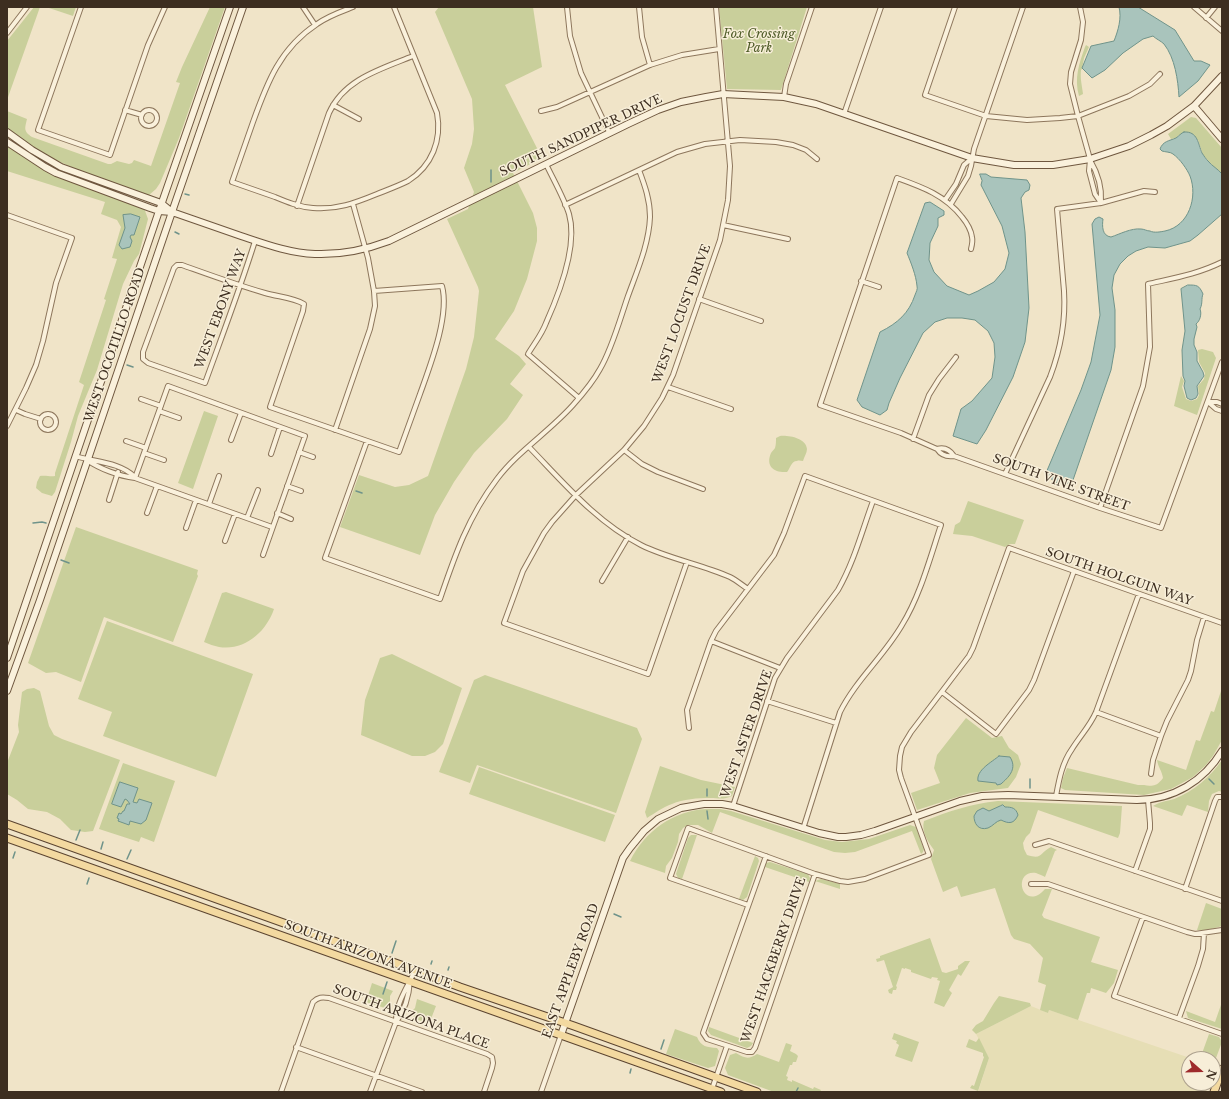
<!DOCTYPE html>
<style>
body{margin:0}
#map{position:relative;width:1229px;height:1099px;overflow:hidden;background:#f0e4c8;font-family:"Libre Baskerville",serif}
canvas{display:block}
.frame{position:absolute;inset:0;border:8px solid #3d2e20;pointer-events:none}
.north{position:absolute;left:1181px;top:1051px;width:40px;height:40px;box-sizing:border-box;background:#f7eed8;border:1px solid #ada18e;border-radius:50%;rotate:110deg;font-size:11px;font-weight:700;line-height:16px;text-align:center;color:#3d2e20}
.north::after{content:'';display:block;margin:auto;width:14px;height:18px;background:#9e2a2b;clip-path:polygon(50% 0,100% 100%,50% 72%,0 100%)}
</style>
<div id="map">
<canvas width="1229" height="1099"></canvas>
<div class="frame"></div>
<div class="north">N</div>
</div>
<script>
const c = document.querySelector('canvas').getContext('2d');
c.lineJoin = 'round';
function fill(path, color) {
  c.fillStyle = color;
  c.fill(path, 'evenodd');
}
function trace(path, color, width, dash) {
  c.strokeStyle = color;
  c.lineWidth = width;
  c.lineCap = dash ? 'butt' : 'round';
  c.setLineDash(dash || []);
  c.stroke(path);
}
function label(font, color, halo, rows, align = 'center') {
  c.font = font + ' "Libre Baskerville",serif';
  c.lineWidth = 3;
  c.setLineDash([]);
  c.textBaseline = 'middle';
  c.strokeStyle = halo;
  c.fillStyle = color;
  for (const [text, x, y, turn = 0] of rows) {
    c.save();
    c.translate(x, y);
    c.rotate((+turn || 0) * Math.PI / 180);
    c.textAlign = isNaN(turn) ? turn : align;
    if (halo) c.strokeText(text, 0, 0);
    c.fillText(text, 0, 0);
    c.restore();
  }
}
const farmland = new Path2D(`
 M 1031,1006 L 1048,1013 L 1049,1010 L 1193,1059 L 1189,1059 L 1189,1083 L 1210,1083 L 1206,1092 L 978,1092 L 989,1058 L 976,1034 Z`);
const green = new Path2D(`
 M 34,7 L 40,7 L 7,100 L 7,41 Z
 M 46,7 L 76,7 L 73,16 Z
 M 210,7 L 225,7 L 179,138 L 160,183 L 156,189 L 149,195 C 118,184 86,175 56,160 C 39,152 23,139 7,128 L 7,111 L 27,119 C 25,128 23,131 32,137 L 108,164 L 111,164 L 117,161 L 129,164 L 132,163 L 134,160 L 151,166 L 180,83 L 176,82 L 182,67 Z
 M 439,7 L 533,7 L 542,67 L 505,85 L 542,158 L 513,173 L 533,213 L 537,228 L 537,241 L 527,279 L 514,311 L 495,339 L 519,356 L 526,364 L 510,384 L 523,395 L 507,419 L 474,453 L 454,482 L 435,515 L 420,555 L 340,527 L 359,475 L 395,487 L 409,485 L 428,476 L 466,369 L 474,337 L 479,291 L 478,287 L 447,219 L 468,209 L 474,192 L 464,168 L 472,144 L 474,129 L 472,99 L 435,12 Z
 M 719,7 L 807,7 L 781,90 L 727,89 Z
 M 1086,45 L 1089,47 L 1084,58 L 1082,69 L 1081,70 C 1080,79 1082,85 1083,94 L 1079,96 C 1074,78 1079,64 1085,47 Z
 M 1191,117 L 1196,118 L 1222,148 L 1222,174 L 1215,168 L 1203,155 L 1198,140 L 1179,135 L 1176,138 L 1171,139 L 1168,134 Z
 M 7,146 L 52,175 L 144,208 L 148,219 L 139,254 L 134,261 L 123,284 L 97,370 L 78,416 L 71,442 L 55,492 L 52,496 L 42,493 L 36,488 L 37,482 L 40,476 C 46,475 50,477 55,476 L 55,473 L 84,385 L 79,382 L 106,300 L 104,299 L 117,259 L 112,258 L 121,227 L 117,220 L 101,214 L 105,202 L 7,171 Z
 M 1202,349 L 1213,352 L 1216,358 L 1197,415 L 1174,406 L 1181,376 L 1184,381 L 1182,387 L 1186,399 L 1191,401 L 1197,399 L 1199,395 L 1198,386 L 1204,379 L 1205,373 L 1199,362 L 1198,350 Z
 M 204,411 L 218,416 L 193,489 L 178,483 Z
 M 780,436 C 788,435 806,438 807,449 C 807,453 804,457 803,461 C 801,461 799,460 797,461 C 791,461 790,469 787,472 C 775,473 765,467 771,453 C 772,451 774,450 775,448 C 776,445 776,441 776,438 Z
 M 968,501 L 1024,520 L 1015,544 L 1010,544 L 1005,547 L 972,536 L 953,534 L 955,525 L 960,522 Z
 M 76,527 L 198,570 L 197,574 L 198,576 L 173,642 L 104,617 L 81,682 L 56,672 L 46,673 L 28,663 Z
 M 226,592 L 274,609 C 266,632 245,651 219,647 C 214,646 209,644 204,642 L 222,593 Z
 M 107,621 L 253,674 L 216,777 L 103,736 L 112,712 L 78,699 Z
 M 392,654 L 462,688 L 443,744 L 435,752 L 425,756 L 412,756 L 361,735 L 365,700 L 380,658 Z
 M 485,675 L 637,728 L 642,739 L 616,813 L 477,765 L 470,783 L 439,772 L 474,680 Z
 M 34,688 L 40,691 L 49,726 L 54,735 L 62,739 L 120,760 L 93,831 L 85,832 L 71,830 L 60,819 L 47,812 L 28,809 L 17,800 L 7,794 L 7,763 L 19,732 L 18,725 L 22,692 L 27,689 Z
 M 1222,688 L 1222,740 L 1213,756 L 1206,765 L 1193,777 L 1171,789 L 1144,795 L 1065,790 L 1061,788 L 1063,778 L 1067,768 L 1138,785 C 1151,784 1154,790 1163,778 C 1162,771 1158,767 1157,760 L 1186,770 L 1196,740 L 1200,741 L 1211,711 L 1214,712 Z
 M 966,718 L 992,738 L 1002,736 L 1009,748 L 1018,755 L 1021,764 L 1016,777 L 1008,788 L 970,793 L 917,810 L 911,793 L 940,783 L 934,768 L 937,755 Z
 M 1222,760 L 1222,792 L 1219,791 L 1212,794 L 1209,801 L 1208,812 L 1187,805 L 1182,816 L 1153,806 C 1159,802 1167,801 1174,799 C 1194,791 1210,777 1222,760 Z
 M 123,763 L 175,781 L 154,842 L 141,837 L 139,842 L 99,829 Z
 M 660,766 L 701,780 L 735,787 L 732,796 C 723,800 719,798 710,798 C 698,798 683,799 672,804 C 663,807 655,813 647,818 L 645,812 Z
 M 479,767 L 615,815 L 605,842 L 469,794 Z
 M 998,801 L 1122,806 L 1120,833 L 1118,838 L 1038,810 L 1030,833 L 1026,837 L 1023,843 L 1024,849 L 1027,855 C 1043,860 1039,853 1051,847 L 1057,850 L 1055,851 L 1045,877 C 1043,876 1039,874 1036,873 C 1014,870 1020,904 1038,895 C 1040,894 1043,891 1045,889 L 1052,889 L 1042,915 L 1044,918 L 1100,937 L 1091,962 L 1118,970 L 1114,983 L 1106,993 L 1091,988 L 1090,993 L 1087,993 L 1078,1020 L 1049,1010 L 1048,1013 L 1040,1010 L 1046,985 L 1038,982 L 1043,958 L 1030,944 L 1014,939 L 1011,935 L 995,888 L 961,897 L 957,886 L 943,892 L 931,859 L 934,850 C 928,842 921,831 924,821 C 950,811 970,804 998,801 Z
 M 706,809 L 720,809 L 731,811 L 825,840 L 842,842 L 869,839 L 910,825 L 916,827 L 924,849 L 923,852 L 921,854 L 912,831 L 855,852 L 845,853 L 834,852 L 720,812 L 712,833 L 698,825 L 688,825 L 683,828 L 679,834 L 678,842 L 672,858 L 666,866 L 665,873 L 630,861 C 645,831 673,811 706,809 Z
 M 691,835 L 697,835 L 682,879 L 678,878 L 676,874 L 688,838 Z
 M 755,856 L 758,858 L 759,861 L 747,897 L 743,900 L 739,899 Z
 M 770,862 L 808,874 L 810,878 L 809,882 L 765,867 L 766,863 Z
 M 821,879 L 840,884 L 840,889 L 815,881 Z
 M 1206,903 L 1222,909 L 1222,926 L 1208,930 L 1197,930 Z
 M 930,938 L 942,972 L 946,973 L 958,969 L 958,966 L 965,961 L 970,961 L 961,976 L 958,974 L 949,990 L 952,993 L 944,1007 L 934,1003 L 940,981 L 937,980 L 938,978 L 932,977 L 931,979 L 911,972 L 911,970 L 905,968 L 905,969 L 902,968 L 896,986 L 897,987 L 896,990 L 893,990 L 892,994 L 889,993 L 888,990 L 893,987 L 884,960 L 877,962 L 876,959 L 880,958 L 880,956 Z
 M 372,983 L 393,991 L 390,996 L 390,1004 L 385,1008 L 366,1002 Z
 M 999,996 L 1030,1003 L 1031,1006 L 976,1034 L 972,1030 L 976,1025 L 983,1021 L 994,1003 Z
 M 417,999 L 436,1006 L 429,1024 L 414,1018 L 413,1010 L 415,1008 Z
 M 1222,1002 L 1222,1029 L 1188,1018 L 1186,1011 L 1215,1022 Z
 M 709,1027 L 753,1043 L 751,1046 L 747,1048 L 711,1035 L 708,1031 Z
 M 675,1029 L 697,1037 C 701,1047 707,1047 717,1048 L 719,1051 L 715,1066 L 708,1068 L 666,1054 Z
 M 894,1033 L 919,1042 L 912,1062 L 895,1056 L 899,1045 L 896,1043 L 897,1041 L 892,1039 Z
 M 1209,1034 L 1219,1037 L 1222,1042 L 1213,1066 L 1213,1059 L 1200,1059 Z
 M 979,1038 L 989,1058 L 978,1091 L 970,1088 L 972,1085 L 974,1086 L 984,1057 L 983,1056 L 983,1053 L 966,1047 L 969,1039 L 976,1042 Z
 M 786,1043 L 792,1045 L 790,1051 L 796,1054 L 798,1056 L 796,1062 L 793,1062 L 792,1065 L 790,1065 L 786,1076 L 788,1077 L 787,1080 L 792,1082 L 792,1080 L 813,1089 L 814,1087 L 821,1090 L 820,1092 L 774,1092 L 728,1075 L 725,1068 L 730,1055 L 736,1053 C 745,1058 748,1060 757,1054 L 779,1062 Z`);
const water = new Path2D(`
 M 1119,7 L 1138,7 L 1175,30 L 1194,61 L 1201,61 L 1210,65 L 1198,81 L 1179,97 C 1178,80 1175,58 1164,44 C 1161,41 1156,39 1153,36 L 1143,39 L 1123,53 L 1105,70 L 1092,78 L 1082,68 L 1091,46 L 1114,41 C 1118,31 1122,18 1119,7 Z
 M 1184,132 C 1198,131 1198,144 1202,153 C 1204,156 1206,159 1208,161 C 1212,166 1218,169 1222,174 L 1222,214 L 1198,235 L 1190,241 L 1165,248 L 1148,247 L 1136,251 L 1128,256 L 1120,264 L 1114,275 L 1112,288 L 1115,310 L 1115,347 L 1111,370 L 1073,480 L 1069,483 C 1058,485 1053,482 1046,473 L 1081,390 L 1091,362 L 1095,341 L 1100,315 L 1092,224 L 1095,219 L 1099,217 L 1103,219 C 1102,226 1102,236 1111,237 C 1120,234 1131,228 1141,229 C 1144,229 1147,231 1150,231 C 1154,233 1160,232 1165,231 C 1189,226 1198,197 1190,176 C 1187,169 1180,159 1173,154 C 1171,152 1165,152 1162,151 L 1160,149 C 1163,141 1169,141 1176,138 C 1179,136 1181,133 1184,132 Z
 M 980,174 L 986,174 L 991,177 L 1027,180 L 1030,185 L 1029,190 L 1025,192 L 1021,198 L 1025,232 L 1029,308 L 1025,342 L 1013,377 L 986,430 L 977,444 L 953,436 L 961,409 L 972,401 L 992,378 L 995,357 L 994,343 L 988,331 L 975,320 L 962,318 L 947,318 L 935,322 L 923,333 L 900,378 L 889,403 L 887,410 L 880,415 L 862,407 L 857,400 L 880,332 C 898,323 909,313 915,295 C 916,292 918,289 917,286 C 916,275 911,263 907,253 L 925,203 L 930,202 L 944,211 L 944,215 L 938,218 L 938,226 L 930,243 L 929,260 L 934,272 L 947,286 L 969,295 L 978,291 L 994,282 L 1005,269 L 1009,253 L 1002,226 L 981,185 L 982,181 Z
 M 131,214 L 140,217 L 134,235 L 131,235 L 130,237 L 132,241 L 130,247 L 122,249 L 119,245 L 125,228 L 123,215 Z
 M 1188,285 C 1197,285 1199,285 1203,294 C 1201,299 1203,303 1200,309 C 1202,314 1200,321 1196,324 L 1197,327 L 1194,339 L 1194,345 L 1197,352 L 1197,361 L 1203,372 L 1204,376 L 1197,386 L 1198,394 L 1196,398 L 1191,400 L 1187,398 L 1184,386 L 1185,381 L 1183,376 L 1182,350 L 1185,331 L 1181,289 Z
 M 999,756 L 1010,757 C 1017,768 1010,776 1002,783 L 1001,784 L 997,785 L 996,783 L 978,781 C 976,770 992,762 999,756 Z
 M 120,782 L 138,788 L 133,802 L 137,803 L 139,799 L 152,803 L 146,820 L 141,824 L 130,821 L 129,825 L 118,821 L 119,819 L 117,818 L 119,813 L 121,814 L 123,811 L 124,811 L 127,804 L 130,804 L 127,800 L 125,799 L 121,807 L 112,804 Z
 M 1003,805 L 1005,807 C 1012,807 1016,808 1018,815 C 1014,824 1009,824 1001,820 C 996,821 993,826 988,828 C 978,831 974,823 974,816 L 977,811 L 983,808 L 989,811 L 1000,806 Z`);
const stream = new Path2D(`
 M 491,182 L 491,170
 M 185,194 L 189,195
 M 175,232 L 179,234
 M 127,365 L 133,367
 M 356,491 L 362,493
 M 33,523 L 42,522 L 46,523
 M 61,560 L 69,563
 M 1209,779 L 1214,784
 M 1030,788 L 1030,779
 M 707,789 L 707,796
 M 707,811 L 708,819
 M 76,840 L 80,830
 M 101,849 L 103,842
 M 13,858 L 15,852
 M 127,859 L 131,850
 M 87,884 L 89,878
 M 614,914 L 621,917
 M 392,953 L 396,941
 M 431,964 L 432,961
 M 448,970 L 449,967
 M 383,994 L 387,982
 M 661,1049 L 664,1040
 M 630,1073 L 631,1069
 M 796,1092 L 798,1088`);
const street = new Path2D(`
 M 81,7 L 38,130 L 110,155 L 148,45 L 165,7
 M 303,7 L 315,25
 M 353,7 C 340,12 328,16 317,24 C 280,48 267,83 253,122 C 246,142 239,162 232,182 C 246,187 261,192 275,197 C 287,202 299,207 313,208 C 337,210 355,203 377,194 C 387,190 398,186 408,181 C 432,166 442,140 437,113 L 394,7
 M 567,7 L 570,36 L 581,73 L 609,132
 M 639,7 L 642,37 L 650,65
 M 955,7 L 925,95 L 986,116 L 1027,120 L 1060,118 L 1078,116 L 1129,96 L 1150,84 L 1160,74
 M 1080,7 L 1083,22 L 1081,40 L 1071,72 L 1070,84 L 1078,116 L 1090,159 L 1089,171 L 1095,194 L 1101,203
 M 1194,7 L 1222,31
 M 1206,18 L 1215,7
 M 7,33 L 27,7
 M 784,97 L 786,84 L 812,7
 M 333,105 L 359,119
 M 125,110 L 142,115
 M141 118a8 8 0 1 1 16 0a8 8 0 1 1-16 0Z
 M 541,111 L 557,107 L 650,65 L 682,55 L 719,49
 M 844,114 L 881,7
 M 1090,160 C 1097,172 1102,188 1101,202
 M 546,164 C 553,179 564,198 569,214 C 578,245 559,294 546,323 C 542,334 534,344 528,354 L 579,398
 M 945,200 L 956,184 L 964,165 L 972,158
 M 951,204 L 968,176 L 971,166 L 974,149 L 1023,7
 M 565,205 L 677,152 L 705,144 L 740,140 L 776,142 L 793,145 L 806,150 L 817,159
 M 297,206 L 329,113 C 344,79 381,69 413,56
 M 7,215 L 72,238 L 56,283 L 43,341 L 36,365 L 26,388 L 7,426
 M 723,225 L 788,239
 M 255,241 C 240,289 222,336 205,383 L 148,363 L 143,359 L 143,352 L 174,268 L 177,265 L 182,265 C 210,275 237,285 265,293 C 278,297 292,297 304,304 L 303,311 L 270,407 L 399,452 C 406,433 413,413 420,394 C 430,366 450,315 442,286 L 374,291
 M 971,249 C 972,245 973,241 972,237 C 971,230 967,223 962,217 C 945,195 922,187 897,178 L 820,405 L 901,433 L 937,449 C 941,455 947,457 954,456 L 1100,508 L 1161,528 L 1222,362
 M 861,281 L 879,287
 M 699,299 L 761,321
 M 668,387 L 731,409
 M 141,399 L 161,406
 M 1208,402 L 1216,409 L 1222,411
 M 1208,402 L 1217,402 L 1222,404
 M 16,410 L 25,414 L 41,419
 M 159,411 L 179,418
 M40 422a8 8 0 1 1 16 0a8 8 0 1 1-16 0Z
 M 335,430 L 370,329 L 375,306 L 374,291 L 368,258 L 353,204
 M 913,439 L 929,395 L 939,379 L 956,357
 M 231,440 L 241,413
 M 126,441 L 146,448
 M 367,441 L 325,558 L 440,599 C 455,555 468,517 497,479 C 518,451 549,432 573,405 C 581,396 594,380 600,369 C 612,349 620,319 628,296 C 637,271 649,244 650,217 C 650,200 645,186 639,170
 M 529,447 C 563,482 596,522 641,545 C 669,559 701,564 730,577 C 736,580 742,585 748,589
 M 937,449 C 944,447 950,450 954,456
 M 624,450 L 642,464 L 658,472 L 703,489
 M 299,452 L 313,457
 M 144,453 L 164,460
 M 271,454 L 280,427
 M 75,456 C 95,462 120,462 135,477
 M 87,460 C 100,469 119,476 135,478 L 272,527
 M 1005,474 L 1050,377 C 1061,348 1066,322 1064,291 L 1057,209 L 1101,203 L 1144,191 L 1155,192
 M 135,478 L 168,386 L 305,436 L 263,555
 M 287,486 L 301,491
 M 109,500 L 118,472
 M 209,504 L 219,476
 M 1100,508 L 1143,386 L 1150,347 L 1148,284 C 1174,278 1198,274 1222,262
 M 147,513 L 157,486
 M 277,513 L 291,519
 M 247,518 L 258,490
 M 186,528 L 196,500
 M 225,541 L 235,514
 M 687,562 L 648,674 L 504,623 L 523,571 L 544,533 L 552,522 L 576,495 L 624,450 L 644,426 L 662,398 L 673,375 L 720,240 L 728,200 L 730,166 L 716,7
 M 602,581 L 628,537
 M 711,641 L 780,668
 M 942,692 L 996,734 L 1029,690 L 1034,680 L 1074,571
 M 767,701 L 836,723
 M 1096,712 L 1161,736
 M 689,728 L 687,710 L 711,641 L 716,631 L 774,555 L 784,533 L 805,476 L 941,525 C 930,558 920,596 902,625 C 884,656 856,680 840,712 L 803,829
 M 1151,774 L 1153,760 L 1161,736 L 1167,721 L 1188,680 L 1191,671 L 1197,640 L 1204,617
 M 1056,796 C 1059,780 1062,763 1072,749 C 1080,736 1090,726 1096,712 L 1139,594
 M 733,806 L 775,678 L 787,658 L 838,590 C 854,562 862,531 873,501
 M 1035,845 L 1049,841 L 1222,901
 M 766,856 L 703,1033 L 707,1039 L 747,1052 L 752,1052 L 755,1048 L 815,874
 M 1135,871 L 1150,829 L 1150,823 L 1148,800
 M 1031,884 L 1048,884 L 1187,932 L 1195,934 L 1222,930
 M 1185,889 L 1215,801 L 1217,797 L 1222,797
 M 748,905 L 670,878 L 688,828 L 815,874 L 840,881 L 848,882 L 865,879 L 929,855 L 901,778 L 899,770 L 900,756 L 902,747 L 911,732 L 969,656 L 973,648 L 1009,548 L 1222,623
 M 1143,917 L 1114,996 L 1222,1034
 M 1179,1018 L 1198,966 L 1203,949 L 1204,933
 M 396,1021 C 396,1002 408,987 415,970
 M 296,1047 L 422,1092
 M 712,1089 L 727,1046
 M 281,1092 L 313,1002 C 318,997 322,997 329,998 L 487,1054 L 492,1057 L 493,1063 L 492,1068 L 484,1092
 M 370,1092 L 396,1022 C 405,1010 409,996 410,981
 M 541,1092 L 561,1035`);
const secondary = new Path2D(`
 M 1194,106 L 1222,139
 M 7,132 L 32,150 L 61,167 L 161,203 L 172,212
 M 7,142 L 45,167 L 56,173 L 150,208 L 159,211 L 172,212 C 195,220 218,228 241,236 C 265,244 289,253 315,254 C 341,255 365,250 389,241 L 628,124 L 658,110 L 681,102 L 706,97 L 723,94 L 784,97 L 816,104 L 972,158 L 1014,165 L 1053,165 L 1090,159 L 1129,146 L 1151,135 L 1167,126 L 1194,106 L 1222,76
 M 7,658 L 159,211 L 230,7
 M 7,691 L 40,600 L 172,212 L 243,7
 M 561,1035 L 623,858 L 630,848 L 644,831 L 658,819 L 681,808 L 704,804 L 722,804 L 733,806 L 819,833 L 838,837 L 846,837 L 861,835 L 875,831 L 960,801 L 982,796 L 1008,795 L 1137,800 C 1173,800 1204,781 1222,751`);
const primary = new Path2D(`
 M 7,824 L 415,970 L 460,987 L 574,1026 L 757,1092
 M 7,838 L 721,1092
 M 1214,1092 L 1222,1069`);
const parkNames = [
 ["Fox Crossing",759,35],
 ["Park",759,49]
];
const streetNames = [
 ["SOUTH SANDPIPER DRIVE",581,136,-25],
 ["WEST EBONY WAY",221,309,-70],
 ["WEST LOCUST DRIVE",682,314,-70],
 ["WEST OCOTILLO ROAD",115,345,-71],
 ["SOUTH VINE STREET",1061,483,20],
 ["SOUTH HOLGUIN WAY",1119,577,19],
 ["WEST ASTER DRIVE",747,734,-71],
 ["SOUTH ARIZONA AVENUE",368,955,20],
 ["WEST HACKBERRY DRIVE",774,960,-71],
 ["EAST APPLEBY ROAD",571,971,-70],
 ["SOUTH ARIZONA PLACE",411,1017,20]
];
fill(farmland, '#e6deb5');
fill(green, '#c9cf9b');
fill(water, '#a9c4bc');
trace(water, '#6f938a', 1);
trace(stream, '#6f938a', 1.5);
trace(street, '#8d765c', 6);
trace(secondary, '#6f573f', 8);
trace(primary, '#5b4430', 9);
trace(street, '#faf1dc', 4);
trace(secondary, '#faf1dc', 6);
trace(primary, '#f3d9a0', 7);
label('italic 12px', '#4d5a26', '#f7eed8', parkNames);
label('12px', '#3d2e20', '#f7eed8', streetNames);
</script>
